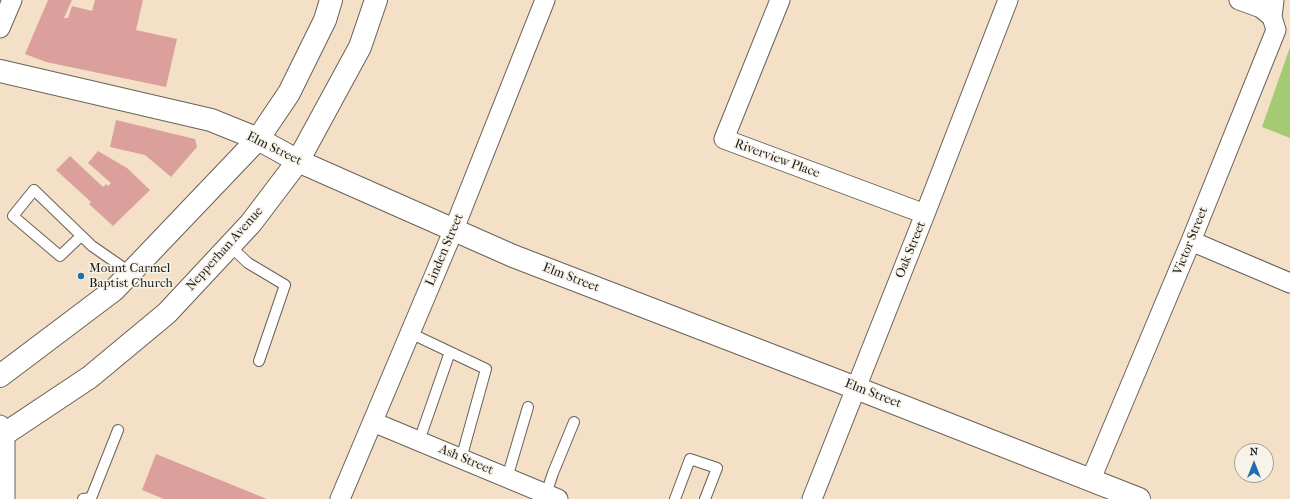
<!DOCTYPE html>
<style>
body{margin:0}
#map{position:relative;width:1290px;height:499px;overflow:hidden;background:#f4e0c7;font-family:"IM FELL French Canon",serif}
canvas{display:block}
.north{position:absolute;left:1234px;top:443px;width:40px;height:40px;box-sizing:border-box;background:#f7f3e8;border:1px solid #9f9d96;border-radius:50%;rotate:0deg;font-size:11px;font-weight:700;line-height:16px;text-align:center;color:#1c1c1c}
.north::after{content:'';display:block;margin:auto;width:14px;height:18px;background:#1f6fb2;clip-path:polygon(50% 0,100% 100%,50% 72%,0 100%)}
</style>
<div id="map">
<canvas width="1290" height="499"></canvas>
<div class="north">N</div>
</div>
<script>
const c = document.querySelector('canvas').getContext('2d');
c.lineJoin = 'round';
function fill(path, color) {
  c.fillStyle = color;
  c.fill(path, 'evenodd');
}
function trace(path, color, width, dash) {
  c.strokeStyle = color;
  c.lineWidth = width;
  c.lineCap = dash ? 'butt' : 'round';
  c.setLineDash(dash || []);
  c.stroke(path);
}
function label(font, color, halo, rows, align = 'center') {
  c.font = font + ' "IM FELL French Canon",serif';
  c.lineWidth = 3;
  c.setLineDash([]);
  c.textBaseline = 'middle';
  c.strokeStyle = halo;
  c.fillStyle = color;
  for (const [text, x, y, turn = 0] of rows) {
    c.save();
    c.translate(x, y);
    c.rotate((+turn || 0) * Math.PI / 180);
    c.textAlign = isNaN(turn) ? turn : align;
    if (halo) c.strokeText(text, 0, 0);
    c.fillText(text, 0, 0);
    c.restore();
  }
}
const green = new Path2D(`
 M 1290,47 L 1290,138 L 1262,127 Z`);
const building = new Path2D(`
 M 48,0 L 72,0 L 64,18 L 68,18 L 72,6 L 92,11 L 95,0 L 143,0 L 136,30 L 177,39 L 166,87 L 46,62 L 25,54 Z
 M 116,120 L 195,139 L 197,147 L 171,177 L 145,155 L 110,147 Z
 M 98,151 L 127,168 L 150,190 L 113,226 L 89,204 L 91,202 L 56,170 L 70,156 L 103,187 L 106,184 L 108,186 L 111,183 L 88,163 Z
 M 156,454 L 267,499 L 164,499 L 142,490 Z`);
const service = new Path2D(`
 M 81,236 L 60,256 L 13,216 L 34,190 L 92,246 L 131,273
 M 230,246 L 248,263 L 285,285 L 259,361
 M 410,333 L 486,369 L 461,459
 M 419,441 L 450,352
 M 507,478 L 528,407
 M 546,494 L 553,473 L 574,422
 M 83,499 L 91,498 L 118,430
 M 675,499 L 690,459 L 717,468 L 705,499`);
const minor = new Path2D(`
 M 780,0 L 724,139 L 925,214
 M 1239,0 L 1261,8 L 1272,17
 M 0,28 L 12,0
 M 1191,241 L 1290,283
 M 373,422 L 558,499
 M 0,425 L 5,434 L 5,499
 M 1091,479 L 1191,241 L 1276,30 L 1272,17 L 1274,0
 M 340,499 L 454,229 L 545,0
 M 812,499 L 925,214 L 1008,0`);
const tertiary = new Path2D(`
 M 0,71 L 211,120 L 258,139 L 298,161 L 513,256 L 856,388 L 1139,499`);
const primary = new Path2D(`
 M 0,376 L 114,290 L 258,139 L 289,93 L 325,20 L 331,0
 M 0,437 L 90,377 L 167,313 L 251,223 L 298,161 L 360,47 L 376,0`);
const markers = [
 [81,276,4,"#1f6fb2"]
];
const streetNames = [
 ["Elm Street",274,149,26],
 ["Riverview Place",777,159,20],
 ["Victor Street",1191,241,-68],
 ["Nepperhan Avenue",225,249,-48],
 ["Linden Street",445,250,-67],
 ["Oak Street",911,250,-68],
 ["Elm Street",571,278,21],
 ["Elm Street",873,394,21],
 ["Ash Street",466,460,23]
];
const poiNames = [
 ["Mount Carmel",89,269],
 ["Baptist Church",89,284]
];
fill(green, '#a5ca74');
fill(building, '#dba09c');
trace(service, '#686158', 12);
trace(minor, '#686158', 21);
trace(tertiary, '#686158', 24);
trace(primary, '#686158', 24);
trace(service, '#fff', 10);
trace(minor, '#fff', 19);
trace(tertiary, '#fff', 22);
trace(primary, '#fff', 22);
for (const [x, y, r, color] of markers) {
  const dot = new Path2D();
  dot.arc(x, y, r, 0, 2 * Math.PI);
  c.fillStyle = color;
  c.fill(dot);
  trace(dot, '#f7f3e8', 1.5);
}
label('13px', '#1c1c1c', '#f7f3e8', streetNames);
label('13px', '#1c1c1c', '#f7f3e8', poiNames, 'left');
</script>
